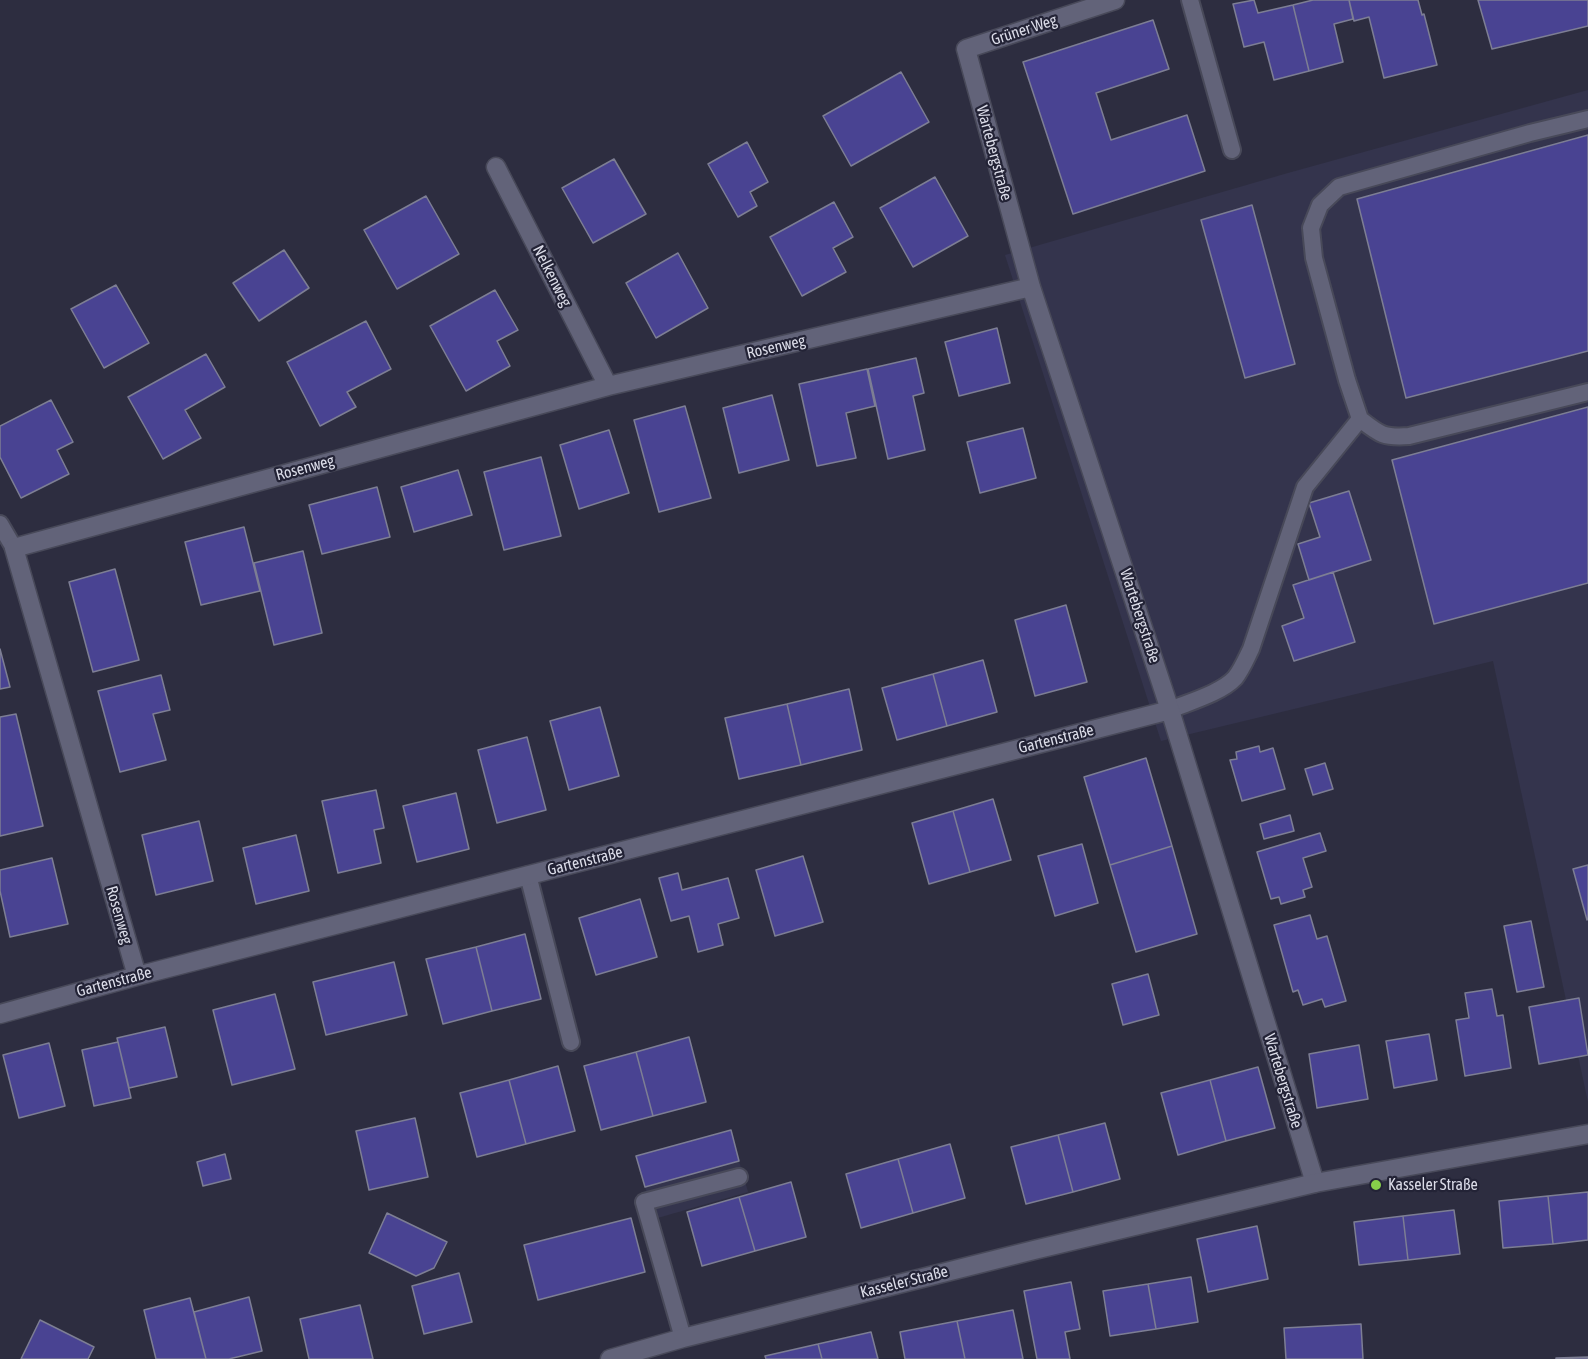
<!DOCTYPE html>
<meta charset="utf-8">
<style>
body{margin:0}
canvas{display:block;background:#2d2d40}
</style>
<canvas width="1588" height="1359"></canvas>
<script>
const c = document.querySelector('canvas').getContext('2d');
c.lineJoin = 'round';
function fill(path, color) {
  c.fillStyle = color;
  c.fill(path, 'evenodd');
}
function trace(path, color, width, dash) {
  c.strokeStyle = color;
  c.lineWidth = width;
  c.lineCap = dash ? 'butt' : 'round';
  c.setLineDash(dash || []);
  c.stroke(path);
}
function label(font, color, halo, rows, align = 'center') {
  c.font = font + ' "Asap Condensed",sans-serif';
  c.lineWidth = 4.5;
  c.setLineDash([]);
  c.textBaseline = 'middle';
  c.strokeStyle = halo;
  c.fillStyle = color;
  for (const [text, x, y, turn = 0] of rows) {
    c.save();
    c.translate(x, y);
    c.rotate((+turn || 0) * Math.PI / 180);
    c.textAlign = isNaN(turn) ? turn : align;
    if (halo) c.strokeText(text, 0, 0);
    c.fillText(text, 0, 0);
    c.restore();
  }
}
const built = new Path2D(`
 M 1588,90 L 1588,1102 L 1493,661 L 1161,741 L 1005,255 L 1288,173 Z
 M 739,1161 L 748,1192 L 654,1219 L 645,1187 Z`);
const building = new Path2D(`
 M 1254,0 L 1258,13 L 1293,5 L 1309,71 L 1274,80 L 1264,42 L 1244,47 L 1233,4 Z
 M 1313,0 L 1349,0 L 1353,19 L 1334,24 L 1343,62 L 1309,71 L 1293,5 Z
 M 1349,0 L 1418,0 L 1422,15 L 1424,14 L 1437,65 L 1384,78 L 1369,17 L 1354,21 Z
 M 1478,0 L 1588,0 L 1588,26 L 1492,49 Z
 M 1153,20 L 1169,69 L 1096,93 L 1111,140 L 1187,115 L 1205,171 L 1073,214 L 1023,62 Z
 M 901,72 L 929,122 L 851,166 L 823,116 Z
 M 1588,135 L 1588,351 L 1406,398 L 1357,199 Z
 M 747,142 L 768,182 L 750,192 L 757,206 L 738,217 L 708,164 Z
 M 614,159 L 646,214 L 593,243 L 562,188 Z
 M 935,177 L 968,236 L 913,267 L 880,208 Z
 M 426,196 L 459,254 L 397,289 L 364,230 Z
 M 834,202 L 853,237 L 833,248 L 846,272 L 802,296 L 770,237 Z
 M 1252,205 L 1295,364 L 1245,378 L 1201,220 Z
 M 284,250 L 309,288 L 259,321 L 233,283 Z
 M 678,253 L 708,308 L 656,338 L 626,283 Z
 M 116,285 L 149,343 L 104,368 L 71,309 Z
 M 495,290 L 518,330 L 497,341 L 510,366 L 466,391 L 430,326 Z
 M 366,321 L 391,369 L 347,392 L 356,407 L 320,426 L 287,362 Z
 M 997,328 L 1010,383 L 959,396 L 945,342 Z
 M 206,354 L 225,387 L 185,410 L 201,438 L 163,459 L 128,397 Z
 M 916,358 L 924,393 L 913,396 L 925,450 L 888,459 L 868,369 Z
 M 867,369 L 875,406 L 846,413 L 856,458 L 817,466 L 799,384 Z
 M 772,395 L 789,460 L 739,473 L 723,408 Z
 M 51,400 L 73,442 L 57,450 L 69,474 L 21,498 L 0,457 L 0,426 Z
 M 685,406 L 711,498 L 659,512 L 634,420 Z
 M 1588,407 L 1588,583 L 1434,624 L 1392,460 Z
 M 1023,428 L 1036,478 L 980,493 L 967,442 Z
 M 609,430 L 629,493 L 579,509 L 560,445 Z
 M 541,457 L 561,536 L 504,550 L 484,472 Z
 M 458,470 L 472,515 L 414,532 L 401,487 Z
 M 377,487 L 390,537 L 322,554 L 309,505 Z
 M 1349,491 L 1371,560 L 1309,580 L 1298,544 L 1320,537 L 1309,503 Z
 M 244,527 L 260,591 L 201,605 L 185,542 Z
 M 303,551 L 322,633 L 274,645 L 254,563 Z
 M 115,569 L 139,660 L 93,672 L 69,582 Z
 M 1333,572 L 1355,642 L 1294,661 L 1282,626 L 1304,618 L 1293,585 Z
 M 1066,605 L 1087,682 L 1035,696 L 1015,620 Z
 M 0,649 L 10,687 L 0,689 Z
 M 983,660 L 997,712 L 947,726 L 933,674 Z
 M 933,674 L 947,726 L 897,740 L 882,688 Z
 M 161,675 L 170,710 L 153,714 L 166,760 L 120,772 L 98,691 Z
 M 849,689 L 862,750 L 801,765 L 787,704 Z
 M 787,704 L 801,765 L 739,779 L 725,718 Z
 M 600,707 L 619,776 L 569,790 L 550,721 Z
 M 16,714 L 43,826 L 0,836 L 0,717 Z
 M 527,737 L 546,810 L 497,823 L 478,750 Z
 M 1259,746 L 1260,752 L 1273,748 L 1285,789 L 1242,801 L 1230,760 L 1237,759 L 1236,752 Z
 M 1146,758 L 1172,846 L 1110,865 L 1084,777 Z
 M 1325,763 L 1333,789 L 1313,795 L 1305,769 Z
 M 376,790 L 384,828 L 374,830 L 381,863 L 338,873 L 322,801 Z
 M 456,793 L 469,849 L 417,862 L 403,806 Z
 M 993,799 L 1011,860 L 970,872 L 953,811 Z
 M 953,811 L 970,872 L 929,884 L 912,823 Z
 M 1290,815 L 1294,831 L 1264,839 L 1260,824 Z
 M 199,821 L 213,881 L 156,895 L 142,835 Z
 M 1320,833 L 1326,851 L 1303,858 L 1312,887 L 1303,890 L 1305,897 L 1281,904 L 1279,897 L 1271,899 L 1257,852 Z
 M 296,835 L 309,891 L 256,904 L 243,848 Z
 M 1082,844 L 1098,903 L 1055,916 L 1038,856 Z
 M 1172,846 L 1197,934 L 1136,952 L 1110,865 Z
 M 803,856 L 823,922 L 775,936 L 756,870 Z
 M 52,858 L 68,924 L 10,937 L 0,891 L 0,870 Z
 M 1588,865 L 1588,919 L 1587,920 L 1573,869 Z
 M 678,873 L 682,890 L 728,878 L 739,918 L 718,924 L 723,945 L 698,952 L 689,916 L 671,921 L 659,878 Z
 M 640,899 L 657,957 L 596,975 L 579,918 Z
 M 1310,915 L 1317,939 L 1327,936 L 1346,1001 L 1325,1007 L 1322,999 L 1303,1005 L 1298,990 L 1293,992 L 1274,925 Z
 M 1531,921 L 1544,987 L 1517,992 L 1504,926 Z
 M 525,934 L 541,999 L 492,1011 L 476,947 Z
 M 476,947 L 492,1011 L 443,1024 L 426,959 Z
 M 394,962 L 407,1015 L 326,1035 L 313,982 Z
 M 1148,974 L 1159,1015 L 1123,1025 L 1112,984 Z
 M 1492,989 L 1497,1016 L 1503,1015 L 1511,1068 L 1465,1076 L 1456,1020 L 1469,1018 L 1465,993 Z
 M 275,994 L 295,1069 L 232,1085 L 213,1010 Z
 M 1579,998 L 1588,1055 L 1539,1064 L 1529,1007 Z
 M 165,1027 L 177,1077 L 129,1088 L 117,1038 Z
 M 1429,1034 L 1437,1080 L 1394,1088 L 1386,1041 Z
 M 689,1037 L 706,1102 L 653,1116 L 636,1052 Z
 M 118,1042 L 131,1098 L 94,1106 L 82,1050 Z
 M 49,1043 L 65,1106 L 19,1118 L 3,1055 Z
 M 1359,1045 L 1368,1099 L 1317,1108 L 1309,1054 Z
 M 636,1052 L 653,1116 L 601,1130 L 584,1066 Z
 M 558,1066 L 575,1131 L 526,1144 L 509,1080 Z
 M 1258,1067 L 1275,1128 L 1226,1141 L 1210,1080 Z
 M 509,1080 L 526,1144 L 477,1157 L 460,1093 Z
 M 1210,1080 L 1226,1141 L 1178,1155 L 1161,1093 Z
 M 415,1118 L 428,1177 L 369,1190 L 356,1131 Z
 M 1105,1123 L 1120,1179 L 1073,1192 L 1058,1135 Z
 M 731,1130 L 739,1161 L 645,1187 L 636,1156 Z
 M 1058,1135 L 1073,1192 L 1026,1204 L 1011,1147 Z
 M 950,1144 L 965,1198 L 913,1213 L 898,1159 Z
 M 225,1154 L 231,1179 L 203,1186 L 197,1162 Z
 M 898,1159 L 913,1213 L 861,1228 L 846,1174 Z
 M 791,1182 L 806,1237 L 755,1251 L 739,1197 Z
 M 1588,1192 L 1588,1240 L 1553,1244 L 1548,1196 Z
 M 1548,1196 L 1553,1244 L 1503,1248 L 1499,1201 Z
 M 739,1197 L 755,1251 L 702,1266 L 687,1212 Z
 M 1454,1210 L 1460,1254 L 1408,1260 L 1403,1216 Z
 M 387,1213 L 447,1242 L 434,1268 L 416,1276 L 369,1253 Z
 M 1403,1216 L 1408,1260 L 1359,1265 L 1354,1222 Z
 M 631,1218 L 645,1272 L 538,1300 L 524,1245 Z
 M 1257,1226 L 1268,1279 L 1208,1292 L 1197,1239 Z
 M 459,1273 L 472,1322 L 424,1334 L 412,1286 Z
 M 1191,1277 L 1198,1322 L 1156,1329 L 1148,1284 Z
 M 1071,1282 L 1080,1329 L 1065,1332 L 1070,1359 L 1037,1359 L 1024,1291 Z
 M 1148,1284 L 1156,1329 L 1110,1336 L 1103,1291 Z
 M 249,1297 L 262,1351 L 229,1359 L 206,1359 L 194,1312 Z
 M 190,1298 L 206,1359 L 156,1359 L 144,1310 Z
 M 360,1305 L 373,1359 L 309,1359 L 300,1319 Z
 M 1013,1310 L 1023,1359 L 965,1359 L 957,1321 Z
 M 40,1320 L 94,1347 L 88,1359 L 21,1359 Z
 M 957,1321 L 965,1359 L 905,1359 L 900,1332 Z
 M 1361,1324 L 1363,1359 L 1286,1359 L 1284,1328 Z
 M 871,1332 L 878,1359 L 822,1359 L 818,1344 Z
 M 818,1344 L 822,1359 L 766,1359 L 765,1356 Z
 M 1588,1357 L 1588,1359 L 1556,1359 L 1556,1358 Z`);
const lane = new Path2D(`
 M 1190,0 L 1232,150
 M 1360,419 C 1379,434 1383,438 1409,436 L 1588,392
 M 0,524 L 14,548
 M 1170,710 C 1189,702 1221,693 1235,678 C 1242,669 1246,659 1251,649 L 1305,487 L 1360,419 L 1347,380 L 1314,258 L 1311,228 L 1320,205 L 1339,187 L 1530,133 L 1588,119
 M 528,875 L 571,1042
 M 683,1338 L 644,1202 L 739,1177`);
const street = new Path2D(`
 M 1115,0 L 966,49 L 1031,287 L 1170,710 L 1315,1183
 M 496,167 L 608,386
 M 137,976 L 14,548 L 608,386 L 1031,287
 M 0,1014 L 137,976 L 1170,710`);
const secondary = new Path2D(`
 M 610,1359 L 683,1338 L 1034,1250 L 1315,1183 L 1588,1134`);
const markers = [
 [1376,1185,6,"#87cf4a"]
];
const streetNames = [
 ["Grüner Weg",1024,30,-18],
 ["Wartebergstraße",994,153,75],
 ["Nelkenweg",552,276,63],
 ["Rosenweg",776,347,-13],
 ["Rosenweg",305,468,-15],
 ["Wartebergstraße",1140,616,72],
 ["Gartenstraße",1056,739,-14],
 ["Gartenstraße",585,861,-14],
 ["Rosenweg",119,915,74],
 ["Gartenstraße",114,982,-15],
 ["Wartebergstraße",1283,1081,73],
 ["Kasseler Straße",904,1282,-14]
];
const poiNames = [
 ["Kasseler Straße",1388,1185]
];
fill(built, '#34344d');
fill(building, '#494392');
trace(building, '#7d7e94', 1.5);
trace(lane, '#484959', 20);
trace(street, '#484959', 21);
trace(secondary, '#484959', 21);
trace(lane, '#626379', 16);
trace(street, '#626379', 18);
trace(secondary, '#626379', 18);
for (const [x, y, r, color] of markers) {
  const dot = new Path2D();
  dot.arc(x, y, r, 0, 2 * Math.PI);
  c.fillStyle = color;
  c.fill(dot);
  trace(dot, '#232336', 2);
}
label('16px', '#dbdce8', '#232336', streetNames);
label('16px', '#dbdce8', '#232336', poiNames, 'left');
</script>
